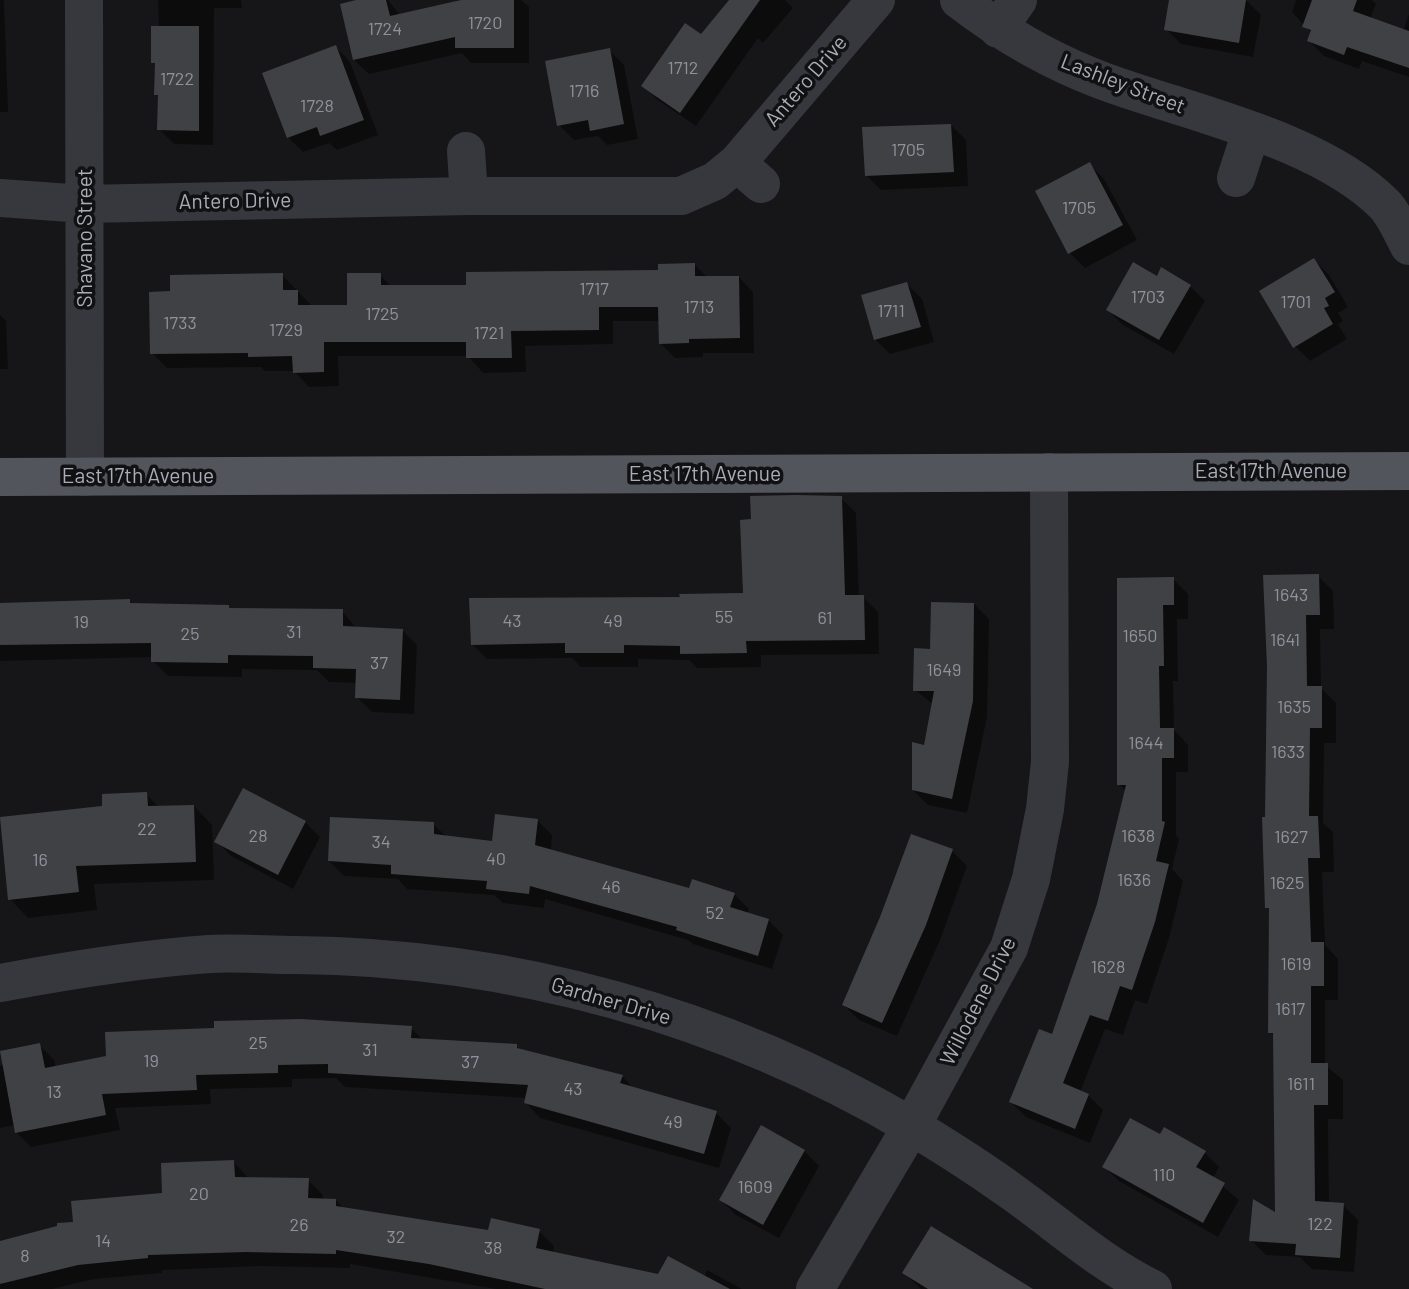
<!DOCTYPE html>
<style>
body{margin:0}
canvas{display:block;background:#161618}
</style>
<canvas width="1409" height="1289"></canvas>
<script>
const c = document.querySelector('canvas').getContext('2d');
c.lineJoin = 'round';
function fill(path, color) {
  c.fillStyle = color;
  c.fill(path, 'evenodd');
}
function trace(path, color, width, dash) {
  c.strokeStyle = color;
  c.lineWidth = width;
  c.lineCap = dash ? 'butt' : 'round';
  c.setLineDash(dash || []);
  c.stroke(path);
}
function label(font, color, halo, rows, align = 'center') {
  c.font = font + ' Barlow,sans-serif';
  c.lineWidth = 7;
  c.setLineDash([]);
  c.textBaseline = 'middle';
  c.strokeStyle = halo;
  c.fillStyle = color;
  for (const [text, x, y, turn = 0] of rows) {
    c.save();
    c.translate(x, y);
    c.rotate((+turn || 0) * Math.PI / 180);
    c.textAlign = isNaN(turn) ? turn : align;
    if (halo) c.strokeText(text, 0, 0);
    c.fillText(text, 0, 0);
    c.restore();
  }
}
const shadow = new Path2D(`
 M 0,0 L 4,0 L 8,112 L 0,112 Z
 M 158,0 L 241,0 L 242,8 L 214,8 L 213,145 L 174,144 L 159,129 L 157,66 L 153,62 L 159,28 Z
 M 364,0 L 388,0 L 400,15 L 457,3 L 457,0 L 521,0 L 529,7 L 529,63 L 471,63 L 462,53 L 369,74 L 354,60 Z
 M 732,0 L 785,0 L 793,8 L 763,43 L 758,38 L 696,126 L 658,100 L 643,85 L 701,36 Z
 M 1171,0 L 1246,0 L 1261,15 L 1253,57 L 1181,44 L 1166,29 Z
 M 1296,0 L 1372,0 L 1376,4 L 1370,19 L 1403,31 L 1409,14 L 1409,77 L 1362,61 L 1359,69 L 1324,56 L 1309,41 L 1312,34 L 1292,12 Z
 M 336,47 L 350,62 L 378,135 L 337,150 L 329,143 L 303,152 L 288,137 Z
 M 609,50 L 624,65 L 638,139 L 607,145 L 598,136 L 574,140 L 559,125 Z
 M 951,125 L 966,140 L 968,186 L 881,190 L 866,175 Z
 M 1089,164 L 1104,179 L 1137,240 L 1085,268 L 1070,253 L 1037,192 Z
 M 1314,260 L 1329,275 L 1348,307 L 1338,313 L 1343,321 L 1338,324 L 1347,339 L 1310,361 L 1295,346 Z
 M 695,265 L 708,278 L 739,277 L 753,292 L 754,353 L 703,353 L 703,357 L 675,358 L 660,343 L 660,321 L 613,321 L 613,344 L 525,346 L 526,372 L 483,373 L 468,356 L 338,356 L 339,386 L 309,387 L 294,371 L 265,371 L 261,367 L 167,368 L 152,353 L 172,293 L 282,275 L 312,306 L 349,306 L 380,275 L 392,287 L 467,287 L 660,271 Z
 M 1157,278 L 1190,286 L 1205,301 L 1174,354 L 1123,325 L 1108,310 Z
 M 907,284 L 922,299 L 934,342 L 890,354 L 875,339 Z
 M 0,315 L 6,321 L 8,369 L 0,369 Z
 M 841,498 L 856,513 L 859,597 L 863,597 L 878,612 L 879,654 L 761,655 L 761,667 L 697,668 L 689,660 L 638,659 L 638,667 L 581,667 L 572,658 L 487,659 L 472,644 L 681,598 L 744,595 Z
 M 1318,576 L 1333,591 L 1334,629 L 1320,629 L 1321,688 L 1336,703 L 1336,743 L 1324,743 L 1323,823 L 1333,832 L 1334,872 L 1322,872 L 1325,945 L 1338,959 L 1338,1000 L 1325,1000 L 1325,1065 L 1343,1080 L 1343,1119 L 1328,1119 L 1329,1204 L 1343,1205 L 1358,1220 L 1354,1272 L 1312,1269 L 1300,1257 L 1266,1255 L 1251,1240 L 1277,1215 L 1275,1037 L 1270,1032 L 1271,911 L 1267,907 L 1268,666 Z
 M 1173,579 L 1188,594 L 1188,619 L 1177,619 L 1178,681 L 1173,681 L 1174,730 L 1188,745 L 1188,772 L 1176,772 L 1176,835 L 1179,839 L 1172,869 L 1183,881 L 1169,938 L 1147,1004 L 1135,1000 L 1123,1035 L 1105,1029 L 1080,1092 L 1088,1095 L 1103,1110 L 1090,1143 L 1026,1117 L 1011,1102 L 1054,1036 L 1099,904 L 1126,791 L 1119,784 L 1118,580 Z
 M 129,601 L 133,605 L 228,607 L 231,610 L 342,611 L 357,629 L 402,630 L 417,645 L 414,714 L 372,712 L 357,697 L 358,683 L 329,682 L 317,670 L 242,669 L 242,677 L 168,676 L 153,661 L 153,657 L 0,661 L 0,605 Z
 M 974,604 L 989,619 L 987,717 L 967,813 L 928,805 L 913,790 L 934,705 L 915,690 L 931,651 Z
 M 244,790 L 305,822 L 320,837 L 293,889 L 231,856 L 217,841 Z
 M 146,794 L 160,808 L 194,806 L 212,825 L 214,880 L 94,884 L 97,910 L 28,918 L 10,899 L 104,808 Z
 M 537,820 L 552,835 L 551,851 L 690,890 L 734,894 L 749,909 L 747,914 L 768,920 L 783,935 L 772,969 L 693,944 L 688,940 L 545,899 L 544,908 L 503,903 L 494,895 L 407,889 L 398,879 L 344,876 L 329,861 L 433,824 L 447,837 L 493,843 Z
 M 952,851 L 967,866 L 940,940 L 897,1036 L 859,1020 L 844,1005 Z
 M 411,1028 L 424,1041 L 516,1046 L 522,1051 L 622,1076 L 634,1089 L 716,1113 L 731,1128 L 719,1168 L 540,1118 L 526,1103 L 527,1098 L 345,1087 L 336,1078 L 292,1079 L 292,1087 L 210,1089 L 211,1104 L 115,1108 L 120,1130 L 31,1147 L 16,1132 L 15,1125 L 0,1128 L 0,1066 L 39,1045 L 54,1060 L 56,1068 Z
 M 1160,1137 L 1204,1152 L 1219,1167 L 1213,1178 L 1239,1200 L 1218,1237 L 1119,1181 L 1104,1167 Z
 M 804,1151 L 819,1166 L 779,1238 L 736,1215 L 721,1200 Z
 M 234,1162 L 249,1179 L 308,1180 L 323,1195 L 323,1200 L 336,1200 L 344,1209 L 489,1232 L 539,1231 L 554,1246 L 553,1253 L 659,1276 L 704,1277 L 707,1270 L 742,1289 L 496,1289 L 350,1264 L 350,1268 L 262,1266 L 162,1270 L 162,1273 L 94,1279 L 52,1289 L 0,1289 L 0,1242 L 75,1224 L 163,1195 Z
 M 904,1273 L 1026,1289 L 921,1289 Z`);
const building = new Path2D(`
 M 356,0 L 386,0 L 390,16 L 461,0 L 514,0 L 514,48 L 455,48 L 455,37 L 353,60 L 340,4 Z
 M 729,0 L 760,0 L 680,113 L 641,86 L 685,23 L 701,34 Z
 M 1169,0 L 1246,0 L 1239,43 L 1164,30 Z
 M 1312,0 L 1357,0 L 1353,11 L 1409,31 L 1409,68 L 1347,47 L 1344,55 L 1307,41 L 1311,30 L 1302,27 Z
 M 151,26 L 199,26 L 199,131 L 157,130 L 158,95 L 154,95 L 155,63 L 151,63 Z
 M 336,45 L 364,120 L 320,136 L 317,127 L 287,138 L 262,73 Z
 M 610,48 L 624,124 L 590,131 L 588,120 L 557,126 L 545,61 Z
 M 951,124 L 954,172 L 865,176 L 862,127 Z
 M 1090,162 L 1123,225 L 1068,254 L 1035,191 Z
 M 1314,258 L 1335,292 L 1325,298 L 1329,306 L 1324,308 L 1333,324 L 1293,348 L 1259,291 Z
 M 1133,262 L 1157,276 L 1161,267 L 1191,285 L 1159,340 L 1106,310 Z
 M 695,263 L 695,276 L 739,276 L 740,338 L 689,339 L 689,343 L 659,344 L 658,307 L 599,307 L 599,330 L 511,331 L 512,358 L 466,358 L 466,342 L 324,342 L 324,372 L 293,373 L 292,356 L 248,357 L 248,353 L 150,354 L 149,292 L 170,291 L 170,275 L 283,273 L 283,290 L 298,290 L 298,305 L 347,305 L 347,273 L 381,273 L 381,285 L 466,285 L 466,272 L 658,270 L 658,264 Z
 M 907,282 L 921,327 L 874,340 L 861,295 Z
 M 795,495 L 842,496 L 845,595 L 864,595 L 865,640 L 746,641 L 747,653 L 680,654 L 680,646 L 624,645 L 624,653 L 565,653 L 565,643 L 471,645 L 469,598 L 680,597 L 679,594 L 743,593 L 740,520 L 751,519 L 750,496 Z
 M 1319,574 L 1320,615 L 1306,615 L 1307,686 L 1322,686 L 1322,728 L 1310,728 L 1309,816 L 1318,816 L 1320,858 L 1308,858 L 1311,942 L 1324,942 L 1324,986 L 1311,986 L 1311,1063 L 1328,1063 L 1328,1105 L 1314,1105 L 1315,1201 L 1344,1203 L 1340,1258 L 1295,1255 L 1296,1244 L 1249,1241 L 1253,1199 L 1275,1212 L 1273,1033 L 1268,1033 L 1269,908 L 1265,908 L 1262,817 L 1265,817 L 1267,666 L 1263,575 Z
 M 1174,577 L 1174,605 L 1163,605 L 1164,666 L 1159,666 L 1160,728 L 1174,728 L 1174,758 L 1162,758 L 1162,821 L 1165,822 L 1156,861 L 1169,864 L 1155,922 L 1132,990 L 1120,986 L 1108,1021 L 1090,1015 L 1063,1083 L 1089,1094 L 1075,1129 L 1009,1102 L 1039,1029 L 1052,1034 L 1097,904 L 1126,785 L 1117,785 L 1117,578 Z
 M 130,599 L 130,603 L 229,605 L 229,608 L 343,609 L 343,626 L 403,629 L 400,700 L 355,698 L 356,669 L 313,668 L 313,656 L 228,655 L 228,663 L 151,662 L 151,643 L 0,645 L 0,603 Z
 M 931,602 L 974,603 L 973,701 L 952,799 L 912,790 L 912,742 L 924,745 L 934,691 L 913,691 L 914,648 L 930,649 Z
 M 243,788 L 306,821 L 278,875 L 214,842 Z
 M 147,792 L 148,806 L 194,805 L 196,862 L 76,866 L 79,892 L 8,900 L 0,817 L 102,806 L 102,794 Z
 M 495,814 L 538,819 L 535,845 L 689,888 L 692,879 L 735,893 L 730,907 L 769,919 L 758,956 L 676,930 L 677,927 L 530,886 L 529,894 L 486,889 L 487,881 L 391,874 L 391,865 L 328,861 L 330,817 L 434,822 L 434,834 L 492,841 Z
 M 911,834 L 953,849 L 926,925 L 882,1023 L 842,1005 L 880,917 Z
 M 301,1019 L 412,1026 L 411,1038 L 517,1044 L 517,1048 L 623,1075 L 620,1083 L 717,1111 L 704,1154 L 524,1103 L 528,1085 L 328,1073 L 328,1064 L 278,1065 L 278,1073 L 196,1075 L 197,1090 L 102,1094 L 106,1115 L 15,1133 L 0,1051 L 40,1043 L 45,1068 L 106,1056 L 105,1032 L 214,1028 L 214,1021 Z
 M 1130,1118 L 1160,1134 L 1164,1127 L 1206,1151 L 1196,1167 L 1225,1183 L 1203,1223 L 1102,1167 Z
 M 761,1125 L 805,1150 L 763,1225 L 719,1200 Z
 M 234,1160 L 235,1177 L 309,1178 L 308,1198 L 336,1199 L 336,1206 L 488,1230 L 491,1218 L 540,1229 L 536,1248 L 658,1274 L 668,1256 L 730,1289 L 545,1289 L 429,1264 L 336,1250 L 336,1254 L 246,1252 L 148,1255 L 148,1258 L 78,1265 L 0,1284 L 0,1241 L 57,1226 L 57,1223 L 73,1222 L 71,1201 L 162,1193 L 161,1163 Z
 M 931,1226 L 1033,1289 L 928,1289 L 902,1273 Z`);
const minor = new Path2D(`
 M 84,0 L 85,477
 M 959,0 C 1002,33 1052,62 1103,81 C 1189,113 1320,139 1385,205 C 1395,216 1402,233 1409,246
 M 998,29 L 1018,0
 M 466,151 L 469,196
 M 737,163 L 761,184
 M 1236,178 L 1251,132
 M 0,198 L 84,204 L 469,196 L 681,196 L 715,181 L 737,163 L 876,0
 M 0,983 C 70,970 138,959 209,954 C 238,952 267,955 296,955 C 513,957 724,1016 911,1126 C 946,1147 982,1170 1015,1194 C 1061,1227 1102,1264 1153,1289
 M 815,1289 L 911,1127 L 1009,948 L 1031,879 L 1045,809 L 1050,762 L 1049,472`);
const major = new Path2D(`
 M 0,477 L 1409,471`);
const numberNames = [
 ["1720",485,23],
 ["1724",385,29],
 ["1712",683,68],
 ["1722",177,79],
 ["1716",584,91],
 ["1728",317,106],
 ["1705",908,150],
 ["1705",1079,208],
 ["1717",594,289],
 ["1703",1148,297],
 ["1701",1296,302],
 ["1713",699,307],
 ["1711",891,311],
 ["1725",382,314],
 ["1733",180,323],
 ["1729",286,330],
 ["1721",489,333],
 ["1643",1291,595],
 ["55",724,617],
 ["61",825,618],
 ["43",512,621],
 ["49",613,621],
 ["19",81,622],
 ["31",294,632],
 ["25",190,634],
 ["1650",1140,636],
 ["1641",1285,640],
 ["37",379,663],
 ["1649",944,670],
 ["1635",1294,707],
 ["1644",1146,743],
 ["1633",1288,752],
 ["22",147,829],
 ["28",258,836],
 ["1638",1138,836],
 ["1627",1291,837],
 ["34",381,842],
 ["40",496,859],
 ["16",40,860],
 ["1636",1134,880],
 ["1625",1287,883],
 ["46",611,887],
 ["52",715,913],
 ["1619",1296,964],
 ["1628",1108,967],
 ["1617",1290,1009],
 ["25",258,1043],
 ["31",370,1050],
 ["19",151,1061],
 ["37",470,1062],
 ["1611",1301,1084],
 ["43",573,1089],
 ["13",54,1092],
 ["49",673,1122],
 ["110",1164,1175],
 ["1609",755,1187],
 ["20",199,1194],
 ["122",1320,1224],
 ["26",299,1225],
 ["32",396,1237],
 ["14",103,1241],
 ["38",493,1248],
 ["8",25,1256]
];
const streetNames = [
 ["Antero Drive",806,81,-49],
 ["Lashley Street",1123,84,21],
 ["Antero Drive",235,201,-1],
 ["Shavano Street",85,238,-90],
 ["East 17th Avenue",1271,471],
 ["East 17th Avenue",705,474],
 ["East 17th Avenue",138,476],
 ["Gardner Drive",611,1001,16],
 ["Willodene Drive",978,1001,-63]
];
fill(shadow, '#0007');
fill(building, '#404145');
trace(minor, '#37383d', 38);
trace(major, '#53555c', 38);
label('18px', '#8e929b', null, numberNames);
label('21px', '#a8adb8', '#111113', streetNames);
</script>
